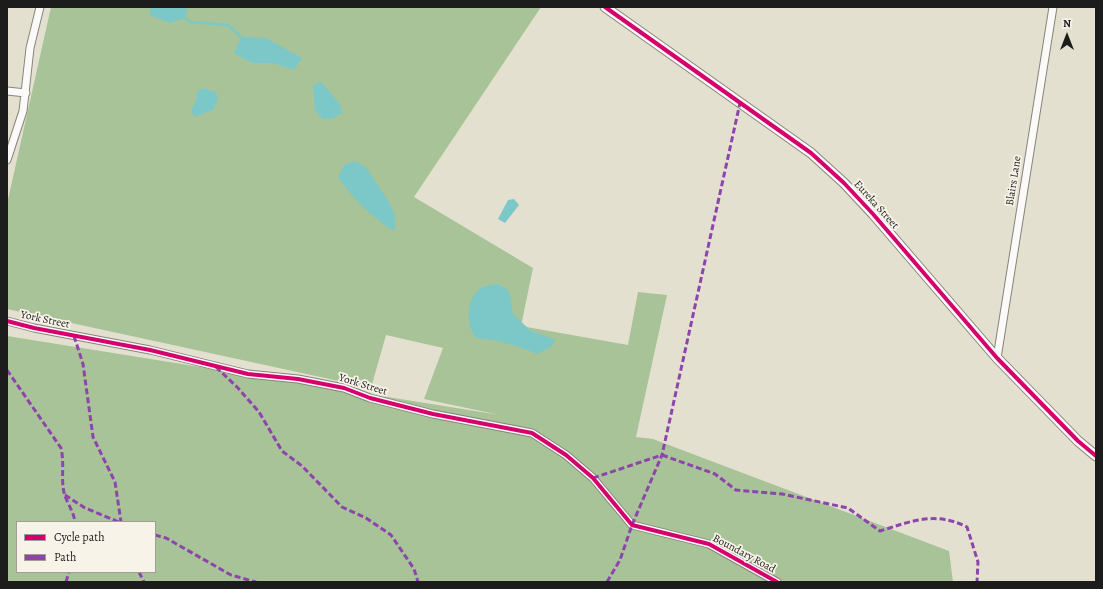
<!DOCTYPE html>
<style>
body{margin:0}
#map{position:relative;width:1103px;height:589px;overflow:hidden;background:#e4e0d0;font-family:Alegreya,serif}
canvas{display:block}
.frame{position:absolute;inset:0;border:8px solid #1c1c1c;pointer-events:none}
.legend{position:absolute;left:16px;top:521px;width:140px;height:52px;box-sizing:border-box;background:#f7f3e8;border:1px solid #9f9d96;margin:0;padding:5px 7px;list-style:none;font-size:12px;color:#1c1c1c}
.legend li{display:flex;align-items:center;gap:8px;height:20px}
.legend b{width:20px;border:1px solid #9f9d96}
.north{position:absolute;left:1047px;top:16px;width:40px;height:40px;-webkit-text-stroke:3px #f7f3e8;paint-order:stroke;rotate:0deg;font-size:11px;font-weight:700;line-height:16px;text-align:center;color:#1c1c1c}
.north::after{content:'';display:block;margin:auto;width:14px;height:18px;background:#1c1c1c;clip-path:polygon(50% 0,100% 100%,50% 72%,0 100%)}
</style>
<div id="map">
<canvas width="1103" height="589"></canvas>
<div class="frame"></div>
<ul class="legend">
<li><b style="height:5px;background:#d6006c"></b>Cycle path</li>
<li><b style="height:5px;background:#8e44ad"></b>Path</li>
</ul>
<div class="north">N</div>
</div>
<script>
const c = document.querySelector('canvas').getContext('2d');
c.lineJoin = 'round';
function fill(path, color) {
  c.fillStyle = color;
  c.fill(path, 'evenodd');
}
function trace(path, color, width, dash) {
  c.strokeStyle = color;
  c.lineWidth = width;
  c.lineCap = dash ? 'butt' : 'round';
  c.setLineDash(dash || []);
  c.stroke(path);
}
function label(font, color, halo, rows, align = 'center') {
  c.font = font + ' Alegreya,serif';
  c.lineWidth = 3.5;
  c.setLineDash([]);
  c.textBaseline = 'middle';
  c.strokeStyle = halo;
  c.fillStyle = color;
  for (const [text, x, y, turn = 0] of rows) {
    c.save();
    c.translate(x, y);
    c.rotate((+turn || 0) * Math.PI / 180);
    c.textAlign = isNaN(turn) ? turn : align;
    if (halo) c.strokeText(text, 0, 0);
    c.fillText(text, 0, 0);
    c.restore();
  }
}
const forest = new Path2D(`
 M 51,7 L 541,7 L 414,197 L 533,268 L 521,326 L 628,345 L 638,292 L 667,295 L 636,437 L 653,439 L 949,551 L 953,582 L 7,582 L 7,336 L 500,415 L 424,399 L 443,348 L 386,335 L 371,388 L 7,309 L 7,204 ZM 17,522 L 155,522 L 155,572 L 17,572 Z`);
const water = new Path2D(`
 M 150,7 L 188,7 L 185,18 L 169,23 L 150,15 Z
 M 241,37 L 266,38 L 302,58 L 294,70 L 273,63 L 252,63 L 234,53 Z
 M 321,82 L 340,104 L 342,113 L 333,118 L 323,119 L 315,111 L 313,85 Z
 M 203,88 L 216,92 L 218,98 L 214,109 L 195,117 L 191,111 L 196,100 L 197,92 Z
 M 355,161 L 366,167 L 389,202 L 395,216 L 395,231 C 376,222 350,195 338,177 L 344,165 Z
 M 514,199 L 519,205 L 505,223 L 498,219 L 508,200 Z
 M 499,284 L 509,291 L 513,314 L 530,330 L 555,340 L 551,347 L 537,354 C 517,345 498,340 476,338 C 465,324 466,296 483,287 C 487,285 494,285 499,284 Z`);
const stream = new Path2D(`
 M 185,18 L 190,22 L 228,25 L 241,37`);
const minor = new Path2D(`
 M 7,91 L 26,93
 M 7,160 L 23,111 L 30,48 L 40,7
 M 7,321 L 34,328 L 150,350 L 248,374 L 298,379 L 344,388 L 370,398 L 433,414 L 532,433 L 566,455 L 593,478 L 632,525 L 709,544 L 777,582
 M 997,358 L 1053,7`);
const tertiary = new Path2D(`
 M 605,7 L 811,153 L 844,183 L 873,214 L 997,358 L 1078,441 L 1096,456`);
const quiet = new Path2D(`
 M 74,336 L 83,364 L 93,437 L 115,482 L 121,522
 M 216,367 L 238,388 L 259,412 L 282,451 L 302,466 L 342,507 L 366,518 L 391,535 L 414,569 L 418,582
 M 7,370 L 61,448 C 65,465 60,481 65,496 C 68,504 74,513 75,522
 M 662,455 L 715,474 L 736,490 L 782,494 L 848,508 L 880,531 C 912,521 935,511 967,527 L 978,562 L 977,582
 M 593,478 L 662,455
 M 65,495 L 85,508 L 119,522
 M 155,535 L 166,538 L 231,575 L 256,582
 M 139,572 L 144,582
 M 66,582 L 69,572
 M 607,582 L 620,560 L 632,525 L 662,455 L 740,103`);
const cycleway = new Path2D(`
 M 605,7 L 811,153 L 844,183 L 873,214 L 997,358 L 1078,441 L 1096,456
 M 7,321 L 34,328 L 150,350 L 248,374 L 298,379 L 344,388 L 370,398 L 433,414 L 532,433 L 566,455 L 593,478 L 632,525 L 709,544 L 777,582`);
const streetNames = [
 ["Blairs Lane",1014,181,-81],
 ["Eureka Street",876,205,48],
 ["York Street",45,320,12],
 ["York Street",363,385,17],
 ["Boundary Road",744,554,28]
];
fill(forest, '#a7c397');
fill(water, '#7cc8c8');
trace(stream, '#7cc8c8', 2.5);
trace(minor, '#86847c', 9);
trace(tertiary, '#86847c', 11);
trace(minor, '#fbfaf8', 7);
trace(tertiary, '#fbfaf8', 9);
trace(quiet, '#8e44ad', 3, [6, 3]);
trace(cycleway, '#d6006c', 4);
label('11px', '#1c1c1c', '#f7f3e8', streetNames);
</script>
